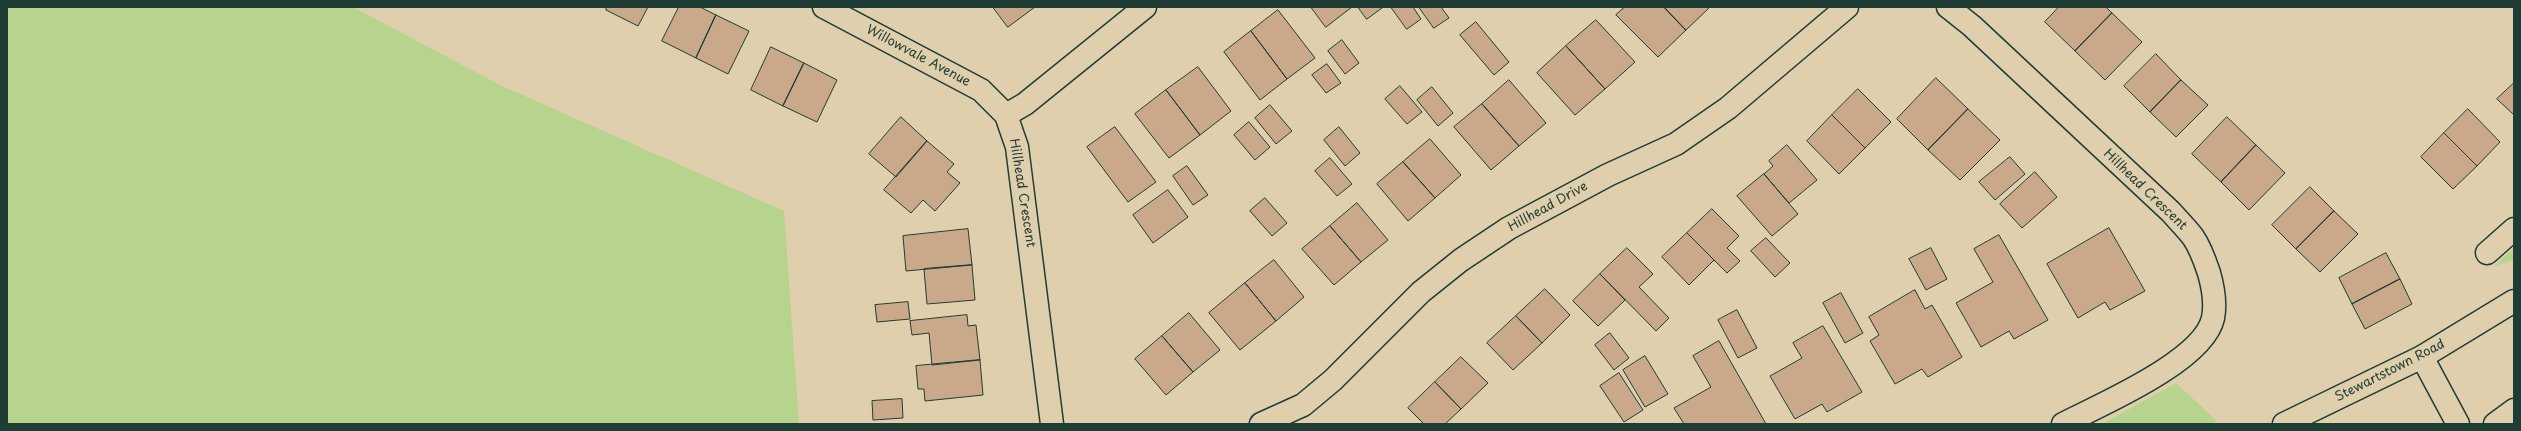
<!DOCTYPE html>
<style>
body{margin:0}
#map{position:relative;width:2521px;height:431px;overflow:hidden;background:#e0cfac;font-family:"Playpen Sans",sans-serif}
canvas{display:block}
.frame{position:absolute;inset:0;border:8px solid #1f3d34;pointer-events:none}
</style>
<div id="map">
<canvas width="2521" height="431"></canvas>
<div class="frame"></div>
</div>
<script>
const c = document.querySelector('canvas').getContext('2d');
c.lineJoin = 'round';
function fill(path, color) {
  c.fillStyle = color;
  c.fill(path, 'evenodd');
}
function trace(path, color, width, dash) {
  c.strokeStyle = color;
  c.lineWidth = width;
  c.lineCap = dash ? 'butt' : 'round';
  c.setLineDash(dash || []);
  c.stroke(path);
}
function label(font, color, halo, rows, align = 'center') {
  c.font = font + ' "Playpen Sans",sans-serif';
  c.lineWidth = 3.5;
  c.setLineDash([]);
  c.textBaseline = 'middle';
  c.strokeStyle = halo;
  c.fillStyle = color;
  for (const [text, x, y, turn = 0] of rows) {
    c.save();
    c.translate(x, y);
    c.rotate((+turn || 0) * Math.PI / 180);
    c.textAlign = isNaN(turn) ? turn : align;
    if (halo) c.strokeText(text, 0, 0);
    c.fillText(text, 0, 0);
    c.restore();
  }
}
const green = new Path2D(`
 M 7,7 L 353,7 L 502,86 L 784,211 L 799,424 L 7,424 Z
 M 2514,248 L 2514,260 L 2494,266 Z
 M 2176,383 L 2217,421 L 2210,424 L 2102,424 Z`);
const building = new Path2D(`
 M 607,7 L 648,7 L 638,26 L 606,10 Z
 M 679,7 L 700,7 L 716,15 L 696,58 L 662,41 Z
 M 993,7 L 1035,7 L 1008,27 Z
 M 1311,7 L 1352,7 L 1326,27 Z
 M 1358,7 L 1381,7 L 1382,8 L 1367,19 Z
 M 1391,7 L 1413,7 L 1421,19 L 1407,29 Z
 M 1419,7 L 1441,7 L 1449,18 L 1434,28 Z
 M 1625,7 L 1664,7 L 1686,30 L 1658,57 L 1616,15 Z
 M 1664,7 L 1710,7 L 1686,30 Z
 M 2059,7 L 2106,7 L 2112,13 L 2075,51 L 2045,22 Z
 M 1278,10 L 1315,58 L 1287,79 L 1251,31 Z
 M 2112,13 L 2142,42 L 2105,80 L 2075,51 Z
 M 716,15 L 749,31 L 728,74 L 696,58 Z
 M 1596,20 L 1635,62 L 1605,89 L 1566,46 Z
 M 1476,22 L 1509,62 L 1494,75 L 1460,35 Z
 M 1251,31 L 1287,79 L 1260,100 L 1224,52 Z
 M 1342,40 L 1359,63 L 1345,74 L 1328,51 Z
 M 1566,46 L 1605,89 L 1575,115 L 1537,73 Z
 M 771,47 L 804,63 L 783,106 L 751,90 Z
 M 2156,54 L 2181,80 L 2150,112 L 2124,86 Z
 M 804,63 L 837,80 L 817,122 L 783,106 Z
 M 1327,64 L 1341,83 L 1326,93 L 1312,75 Z
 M 1198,67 L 1231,111 L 1200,135 L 1166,90 Z
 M 1936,78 L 1968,109 L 1928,150 L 1897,119 Z
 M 1509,80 L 1546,123 L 1519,146 L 1482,104 Z
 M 2181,80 L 2208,105 L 2176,137 L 2150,112 Z
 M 2514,83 L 2514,115 L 2497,99 Z
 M 1400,86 L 1422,112 L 1407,124 L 1385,99 Z
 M 1432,87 L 1453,113 L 1438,126 L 1417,100 Z
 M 1858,89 L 1891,122 L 1865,148 L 1832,115 Z
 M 1166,90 L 1200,135 L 1169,158 L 1135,114 Z
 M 1482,104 L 1519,146 L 1491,170 L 1454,127 Z
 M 1270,105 L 1292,131 L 1276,144 L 1255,118 Z
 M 1968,109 L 2000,140 L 1960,180 L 1928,150 Z
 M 2468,109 L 2500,142 L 2477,166 L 2444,133 Z
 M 1832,115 L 1865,148 L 1839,174 L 1807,141 Z
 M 901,117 L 927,141 L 896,177 L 869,154 Z
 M 2227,117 L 2256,145 L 2221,182 L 2192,154 Z
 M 1249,122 L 1270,147 L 1255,160 L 1234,135 Z
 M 1115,127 L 1156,182 L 1128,202 L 1087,147 Z
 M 1339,127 L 1360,153 L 1345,166 L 1324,140 Z
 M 2444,133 L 2477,166 L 2453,189 L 2421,157 Z
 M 1430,139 L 1461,175 L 1435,198 L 1403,162 Z
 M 927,141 L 954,164 L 947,172 L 960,183 L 935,211 L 923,200 L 911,213 L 884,190 Z
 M 1787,145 L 1817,180 L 1789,203 L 1764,174 L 1773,166 L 1769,161 Z
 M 2256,145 L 2285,173 L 2249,210 L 2221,182 Z
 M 2010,157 L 2025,174 L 1995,200 L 1979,182 Z
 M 1330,158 L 1352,184 L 1337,196 L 1315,171 Z
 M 1403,162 L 1435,198 L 1408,221 L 1377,184 Z
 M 1187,166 L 1208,195 L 1193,205 L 1173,176 Z
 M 2035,172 L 2057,197 L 2022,228 L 2000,204 Z
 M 1764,174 L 1798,214 L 1772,236 L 1737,196 Z
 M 2310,187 L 2334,211 L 2296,249 L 2272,225 Z
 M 1168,190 L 1188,217 L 1153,243 L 1133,215 Z
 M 1265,198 L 1287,223 L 1272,236 L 1250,211 Z
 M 1357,203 L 1388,240 L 1361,262 L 1330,226 Z
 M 1712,209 L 1739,236 L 1727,248 L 1740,261 L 1727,273 L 1687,233 Z
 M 2334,211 L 2358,234 L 2320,272 L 2296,249 Z
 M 1330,226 L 1361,262 L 1334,285 L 1302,249 Z
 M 2109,228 L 2145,291 L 2110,310 L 2105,302 L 2078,318 L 2047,264 Z
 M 968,229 L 972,265 L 906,271 L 903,236 Z
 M 1687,233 L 1714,260 L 1689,285 L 1662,257 Z
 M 1999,235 L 2048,320 L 2014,339 L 2009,331 L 1981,347 L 1956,303 L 1993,282 L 1974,249 Z
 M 1766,238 L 1790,263 L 1775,277 L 1751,251 Z
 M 1627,248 L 1653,274 L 1639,287 L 1669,318 L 1656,331 L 1600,274 Z
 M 1931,248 L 1947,279 L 1926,290 L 1909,259 Z
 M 2386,253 L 2400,279 L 2352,304 L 2339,278 Z
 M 1274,260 L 1304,297 L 1276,321 L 1245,283 Z
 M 972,265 L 975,300 L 927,304 L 924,269 Z
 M 1600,274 L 1625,300 L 1598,326 L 1573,301 Z
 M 2400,279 L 2412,304 L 2365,329 L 2352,304 Z
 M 1245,283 L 1276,321 L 1240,350 L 1209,313 Z
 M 1545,289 L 1570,315 L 1542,343 L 1516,316 Z
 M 1915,290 L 1925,309 L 1932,305 L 1962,357 L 1928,377 L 1922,369 L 1895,384 L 1870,341 L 1879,335 L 1869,317 Z
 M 1841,293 L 1863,333 L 1845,343 L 1823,303 Z
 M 908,302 L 910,319 L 877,322 L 875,305 Z
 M 1737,310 L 1757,348 L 1738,358 L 1718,320 Z
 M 1189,313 L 1220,350 L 1193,372 L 1162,336 Z
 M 967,315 L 968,326 L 976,325 L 980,360 L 932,365 L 929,333 L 912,335 L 910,321 Z
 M 1516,316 L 1542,343 L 1513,370 L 1487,343 Z
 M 1823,326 L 1862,392 L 1827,412 L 1822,404 L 1795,419 L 1770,376 L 1802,358 L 1793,343 Z
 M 1610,333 L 1629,358 L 1614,370 L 1595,345 Z
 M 1162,336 L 1193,372 L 1166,395 L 1135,359 Z
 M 1719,341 L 1766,424 L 1684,424 L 1674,408 L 1711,387 L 1693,356 Z
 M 1645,356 L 1668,394 L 1645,407 L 1623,370 Z
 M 1461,357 L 1488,383 L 1461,409 L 1435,382 Z
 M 980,360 L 983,395 L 925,401 L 924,389 L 918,389 L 916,366 Z
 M 1619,373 L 1643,410 L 1624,422 L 1600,386 Z
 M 1435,382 L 1461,409 L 1445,424 L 1424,424 L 1408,408 Z
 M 902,399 L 903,418 L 873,420 L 872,401 Z`);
const minor = new Path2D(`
 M 824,7 L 981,90 L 1006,115 L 1017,147 L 1052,424
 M 1948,7 L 1972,26 L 2171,212 C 2178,220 2186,228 2193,237 C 2200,247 2205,261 2209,273 C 2213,287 2216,303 2213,318 C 2204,361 2100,405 2063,424
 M 1006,115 L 1025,104 L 1145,7
 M 2487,253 L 2514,229
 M 2422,357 L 2458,424
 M 1261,424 L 1303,405 L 1333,380 L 1421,292 L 1461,260 L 1509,228 L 1608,175 L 1676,144 L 1728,108 L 1847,7
 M 2495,424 L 2514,410`);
const major = new Path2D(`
 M 2284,424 L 2422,357 L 2514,301`);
const streetNames = [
 ["Willowvale Avenue",918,56,28],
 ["Hillhead Crescent",2145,190,44],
 ["Hillhead Crescent",1022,193,81],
 ["Hillhead Drive",1548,207,-29],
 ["Stewartstown Road",2390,371,-27]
];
fill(green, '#b6d48d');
fill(building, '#c9a989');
trace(building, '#1f3d34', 1);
trace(minor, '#1f3d34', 25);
trace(major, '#1f3d34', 25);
trace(minor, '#e0cfac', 22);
trace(major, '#e0cfac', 22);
label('13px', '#1f3d34', '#e0cfac', streetNames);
</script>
